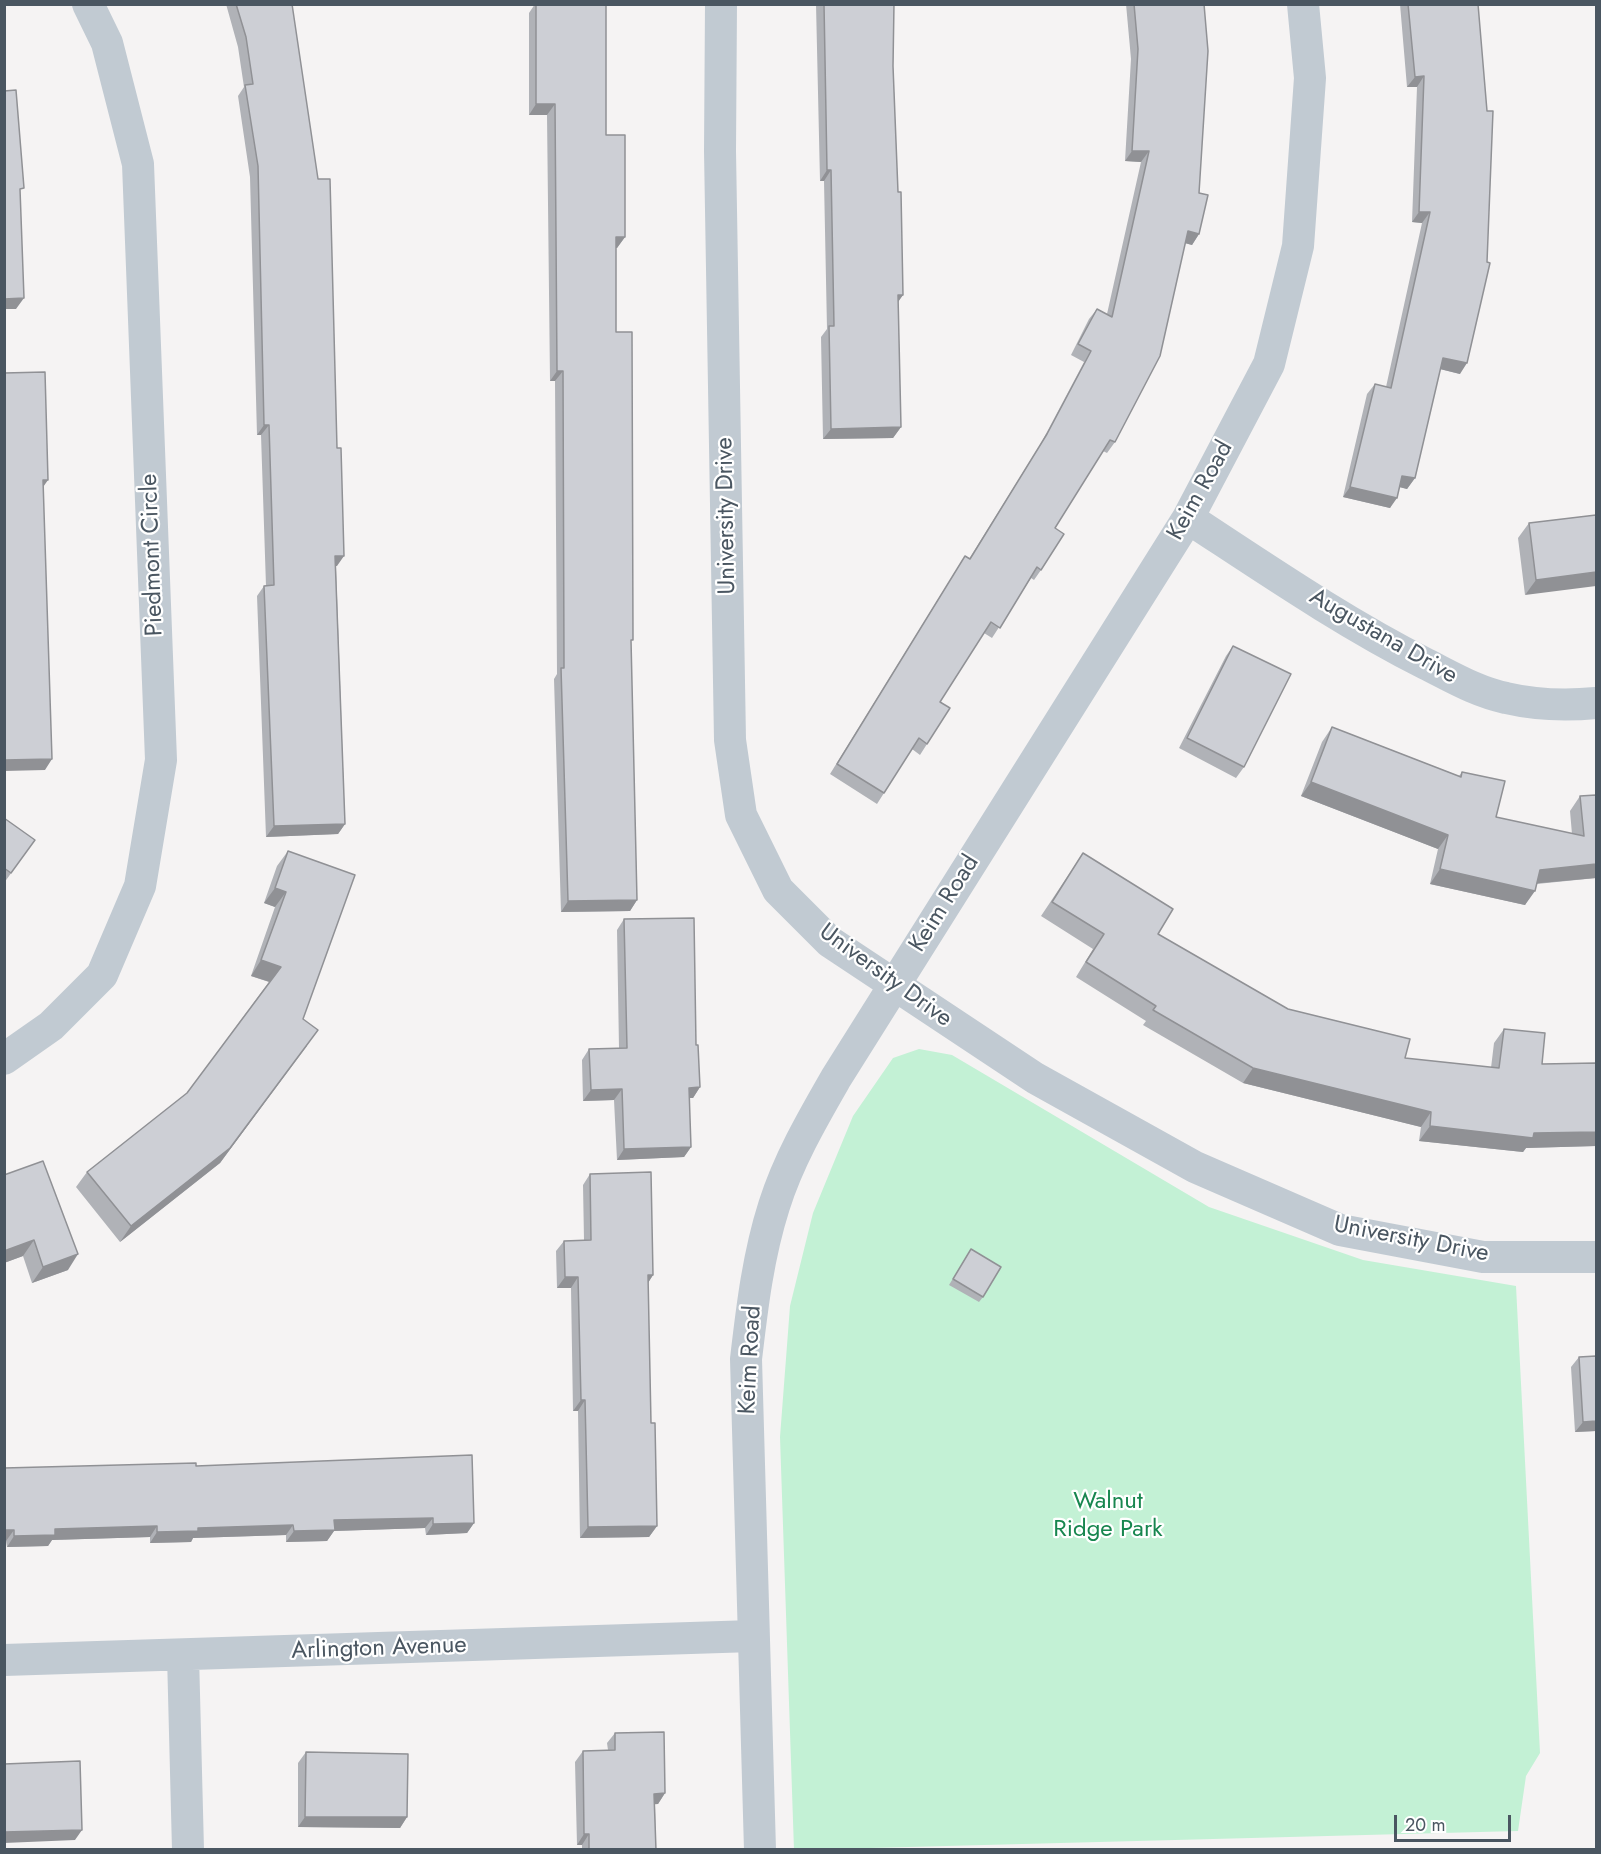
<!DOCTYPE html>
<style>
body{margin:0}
#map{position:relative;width:1601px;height:1854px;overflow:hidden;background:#f5f3f3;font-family:Jost,sans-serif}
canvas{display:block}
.frame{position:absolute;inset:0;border:6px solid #4a5661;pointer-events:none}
.scale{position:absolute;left:1394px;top:1815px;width:117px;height:27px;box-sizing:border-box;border:3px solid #4a5661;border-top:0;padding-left:8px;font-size:18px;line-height:21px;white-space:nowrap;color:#4a5661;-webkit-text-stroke:4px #fff;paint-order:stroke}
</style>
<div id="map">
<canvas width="1601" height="1854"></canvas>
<div class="frame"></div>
<div class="scale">20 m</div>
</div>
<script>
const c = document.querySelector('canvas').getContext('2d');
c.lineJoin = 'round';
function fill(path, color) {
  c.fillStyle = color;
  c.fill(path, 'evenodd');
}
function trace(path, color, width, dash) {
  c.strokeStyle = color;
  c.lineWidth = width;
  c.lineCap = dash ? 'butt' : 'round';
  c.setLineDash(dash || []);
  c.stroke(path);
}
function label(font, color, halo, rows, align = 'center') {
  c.font = font + ' Jost,sans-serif';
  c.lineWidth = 4.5;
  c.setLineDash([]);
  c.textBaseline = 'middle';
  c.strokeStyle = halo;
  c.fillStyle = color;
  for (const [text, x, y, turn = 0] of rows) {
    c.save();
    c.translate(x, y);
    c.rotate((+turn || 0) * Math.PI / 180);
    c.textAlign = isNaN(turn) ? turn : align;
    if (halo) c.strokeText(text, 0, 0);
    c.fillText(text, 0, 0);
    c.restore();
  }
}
const green = new Path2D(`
 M 919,1049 L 952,1055 L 1209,1207 L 1363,1260 L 1516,1286 L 1540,1753 L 1526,1776 L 1518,1831 L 794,1850 L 780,1437 L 790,1306 L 813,1213 L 853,1116 L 893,1058 Z`);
const street = new Path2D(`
 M 721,4 L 720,151 L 730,740 L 741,815 L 778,890 L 830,942 L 1035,1078 L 1195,1167 L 1340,1230 L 1483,1257 L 1596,1257
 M 1188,518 C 1266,569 1343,622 1426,664 C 1452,677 1477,692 1506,698 C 1536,705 1566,706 1596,703
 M 4,1059 L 51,1026 L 102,975 L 140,886 L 161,760 L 138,164 L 107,43 L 88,4
 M 183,1655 L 188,1850
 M 4,1660 L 753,1636
 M 760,1850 L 746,1359 C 752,1308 758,1256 774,1206 C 788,1161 813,1118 836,1078 L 1188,518 L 1269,364 L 1298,246 L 1310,78 L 1303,4`);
const wall = new Path2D(`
 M 226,4 L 293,4 L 292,6 L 337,566 L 336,566 L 345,824 L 338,834 L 266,837 L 257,596 L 264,586 L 266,586 L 261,435 L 257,435 L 250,177 L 238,96 L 244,87 L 238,47 Z
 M 535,4 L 606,4 L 606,135 L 625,237 L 617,248 L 616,248 L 616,332 L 631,644 L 637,900 L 630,911 L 561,912 L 554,679 L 557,674 L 555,381 L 550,381 L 547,115 L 529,115 L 529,13 Z
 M 816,4 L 894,4 L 893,66 L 898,192 L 903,295 L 898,301 L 901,427 L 893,438 L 823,439 L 821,337 L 827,329 L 824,181 L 820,181 Z
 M 1126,4 L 1204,4 L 1199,193 L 1199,234 L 1192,245 L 1185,243 L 1115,442 L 1107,453 L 1103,451 L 1055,528 L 1041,570 L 1034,580 L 1031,578 L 992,638 L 984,633 L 940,702 L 927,744 L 920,755 L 912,749 L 877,804 L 830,774 L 958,567 L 965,556 L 969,559 L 1040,445 L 1084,362 L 1071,355 L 1089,319 L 1097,309 L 1107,314 L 1141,162 L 1125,161 L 1131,59 Z
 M 1400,4 L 1478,4 L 1460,374 L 1440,369 L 1415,478 L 1407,489 L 1400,487 L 1390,508 L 1343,497 L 1367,394 L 1375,384 L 1386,387 L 1422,223 L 1412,222 L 1417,87 L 1407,87 Z
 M 1596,515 L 1525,595 L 1518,538 L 1529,523 Z
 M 1233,646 L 1244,767 L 1236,778 L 1179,748 L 1226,656 Z
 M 1332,727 L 1459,776 L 1462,772 L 1496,817 L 1572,834 L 1570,811 L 1580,796 L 1596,878 L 1537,884 L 1525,905 L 1430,884 L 1438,849 L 1301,796 L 1322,742 Z
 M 4,818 L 35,840 L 4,883 Z
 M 288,851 L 303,1019 L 307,1046 L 220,1163 L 120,1242 L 76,1187 L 87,1172 L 187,1093 L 269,982 L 251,976 L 275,907 L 264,903 L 277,866 Z
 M 1083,853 L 1158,934 L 1288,1009 L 1405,1058 L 1491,1068 L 1494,1043 L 1504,1029 L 1542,1064 L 1596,1063 L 1596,1146 L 1526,1148 L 1523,1152 L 1419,1141 L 1421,1127 L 1243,1083 L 1143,1025 L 1146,1021 L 1076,977 L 1093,949 L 1041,916 Z
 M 624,919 L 696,1045 L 700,1087 L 693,1098 L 689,1098 L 691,1147 L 684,1157 L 617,1160 L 614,1100 L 583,1101 L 582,1060 L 589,1049 L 619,1048 L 617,930 Z
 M 590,1174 L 653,1275 L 648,1283 L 651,1423 L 657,1526 L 649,1537 L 580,1538 L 578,1411 L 573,1411 L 571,1288 L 557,1288 L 556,1251 L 564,1241 L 584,1240 L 583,1185 Z
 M 4,1175 L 68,1270 L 32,1283 L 23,1256 L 4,1263 Z
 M 971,1249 L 983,1297 L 979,1302 L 949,1285 Z
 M 1579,1357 L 1596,1431 L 1575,1432 L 1571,1367 Z
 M 196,1466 L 474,1523 L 467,1533 L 426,1535 L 425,1528 L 334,1531 L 327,1541 L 286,1542 L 286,1535 L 193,1538 L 191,1542 L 150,1543 L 150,1537 L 52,1540 L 48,1546 L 7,1547 L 6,1541 L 4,1541 L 4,1468 Z
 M 615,1733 L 665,1793 L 658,1804 L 655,1804 L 656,1850 L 582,1850 L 582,1845 L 577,1845 L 575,1762 L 583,1751 L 608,1750 L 607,1743 Z
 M 306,1752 L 407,1817 L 400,1828 L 298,1827 L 298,1763 Z`);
const shadedWall = new Path2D(`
 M 1424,76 L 1417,87 L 1407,87 L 1415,77 Z
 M 536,104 L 555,104 L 547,115 L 529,115 Z
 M 1132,151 L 1149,151 L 1141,162 L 1125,161 Z
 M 827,170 L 831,170 L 824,181 L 820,181 Z
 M 1419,212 L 1430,212 L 1422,223 L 1412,222 Z
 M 1188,231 L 1199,234 L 1192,245 L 1181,242 Z
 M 616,237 L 625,237 L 617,248 L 608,248 Z
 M 898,295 L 903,295 L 896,305 Z
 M 24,298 L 16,309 L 4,309 L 4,299 Z
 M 1443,358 L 1467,363 L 1460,374 L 1436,368 Z
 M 557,371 L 563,371 L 555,381 L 550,381 Z
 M 264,425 L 269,425 L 261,435 L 257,435 Z
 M 901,427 L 893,438 L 823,439 L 831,429 Z
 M 1402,476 L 1415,478 L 1407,489 L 1395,486 Z
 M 43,480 L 48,480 L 41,490 Z
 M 1350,487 L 1397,498 L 1390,508 L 1343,497 Z
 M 335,556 L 344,556 L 337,566 L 328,567 Z
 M 1596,572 L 1596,586 L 1525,595 L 1536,580 Z
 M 52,759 L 45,770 L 4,771 L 4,760 Z
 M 1311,782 L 1448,835 L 1438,849 L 1301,796 Z
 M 345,824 L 338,834 L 266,837 L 274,826 Z
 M 1596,864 L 1596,878 L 1530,884 L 1540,870 Z
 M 1440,869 L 1535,891 L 1525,905 L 1430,884 Z
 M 275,888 L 286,892 L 275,907 L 264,903 Z
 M 637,900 L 630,911 L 561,912 L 568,901 Z
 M 261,960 L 281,967 L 270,982 L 251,976 Z
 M 318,1030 L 220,1163 L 120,1242 L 131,1226 Z
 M 1253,1068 L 1431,1112 L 1421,1127 L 1243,1083 Z
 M 700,1087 L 693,1098 L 682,1098 L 689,1088 Z
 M 622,1089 L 614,1100 L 583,1101 L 591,1090 Z
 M 1430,1126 L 1534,1133 L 1596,1132 L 1596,1146 L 1526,1148 L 1523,1152 L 1419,1141 Z
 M 691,1147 L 684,1157 L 617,1160 L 624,1149 Z
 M 34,1240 L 23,1256 L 4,1263 L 4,1251 Z
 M 78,1254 L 68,1270 L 32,1283 L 43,1267 Z
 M 648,1275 L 653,1275 L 646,1286 Z
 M 565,1277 L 578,1277 L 571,1288 L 557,1288 Z
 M 581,1400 L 585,1400 L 578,1411 L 573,1411 Z
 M 1596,1421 L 1596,1431 L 1575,1432 L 1583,1422 Z
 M 433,1518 L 425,1528 L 334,1531 L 327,1541 L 286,1542 L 294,1531 L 334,1520 Z
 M 474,1523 L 467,1533 L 426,1535 L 433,1524 Z
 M 293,1525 L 286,1535 L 193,1538 L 191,1542 L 150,1543 L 157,1532 L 198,1528 Z
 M 157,1526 L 150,1537 L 52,1540 L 48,1546 L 7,1547 L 14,1536 L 55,1529 Z
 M 657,1526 L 649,1537 L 580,1538 L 588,1527 Z
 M 4,1530 L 14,1530 L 6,1541 L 4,1541 Z
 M 665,1793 L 658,1804 L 647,1805 L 654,1794 Z
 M 305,1817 L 407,1817 L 400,1828 L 298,1827 Z
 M 82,1830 L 75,1840 L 4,1843 L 4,1832 Z
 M 584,1834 L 589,1834 L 582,1845 L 577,1845 Z`);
const building = new Path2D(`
 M 236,4 L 292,4 L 318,179 L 330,179 L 337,448 L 341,448 L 344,556 L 335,556 L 345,824 L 274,826 L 264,586 L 274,585 L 269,425 L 264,425 L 258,166 L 245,85 L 253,84 L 246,37 Z
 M 536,4 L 606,4 L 606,135 L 625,135 L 625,237 L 616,237 L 616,332 L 632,332 L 633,640 L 631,640 L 637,900 L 568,901 L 561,668 L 564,668 L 563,371 L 557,371 L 555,104 L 536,104 Z
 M 824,4 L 894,4 L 893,66 L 898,192 L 901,192 L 903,295 L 898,295 L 901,427 L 831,429 L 829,326 L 834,326 L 831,170 L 827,170 Z
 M 1134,4 L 1204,4 L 1208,51 L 1199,193 L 1208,195 L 1199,234 L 1188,231 L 1160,356 L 1115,442 L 1110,440 L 1055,528 L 1064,534 L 1041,570 L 1037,567 L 1000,628 L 991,622 L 940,702 L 950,708 L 927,744 L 919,738 L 884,793 L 837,764 L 965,556 L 970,559 L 1047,434 L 1091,351 L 1078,344 L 1097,309 L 1112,317 L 1149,151 L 1132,151 L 1138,49 Z
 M 1408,4 L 1478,4 L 1487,111 L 1493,111 L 1487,262 L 1490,263 L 1467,363 L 1443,358 L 1415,478 L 1402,476 L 1397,498 L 1350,487 L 1375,384 L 1391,388 L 1430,212 L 1419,212 L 1424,76 L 1415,77 Z
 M 16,90 L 24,188 L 20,189 L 24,298 L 4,299 L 4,91 Z
 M 45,372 L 48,480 L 43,480 L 52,759 L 4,760 L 4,373 Z
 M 1596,515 L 1596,572 L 1536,580 L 1529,523 Z
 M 1233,646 L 1291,674 L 1244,767 L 1187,738 Z
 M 1332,727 L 1461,777 L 1462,772 L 1505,781 L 1496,817 L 1584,836 L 1580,796 L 1596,795 L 1596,864 L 1540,870 L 1535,891 L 1440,869 L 1448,835 L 1311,782 Z
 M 4,818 L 35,840 L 11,873 L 4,868 Z
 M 288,851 L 355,875 L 303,1019 L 318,1030 L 230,1148 L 131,1226 L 87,1172 L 187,1093 L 281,967 L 261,960 L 286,892 L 275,888 Z
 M 1083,853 L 1173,909 L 1158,934 L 1288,1009 L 1410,1039 L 1405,1058 L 1499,1068 L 1504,1029 L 1545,1033 L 1542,1064 L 1596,1063 L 1596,1132 L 1534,1133 L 1533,1138 L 1430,1126 L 1431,1112 L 1253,1068 L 1153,1010 L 1156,1006 L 1086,962 L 1104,934 L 1052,902 Z
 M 694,918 L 696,1045 L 698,1045 L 700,1087 L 689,1088 L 691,1147 L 624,1149 L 622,1089 L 591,1090 L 589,1049 L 627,1048 L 624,919 Z
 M 43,1161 L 78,1254 L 43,1267 L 34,1240 L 4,1251 L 4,1175 Z
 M 651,1172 L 653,1275 L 648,1275 L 651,1423 L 655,1423 L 657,1526 L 588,1527 L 585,1400 L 581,1400 L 578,1277 L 565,1277 L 564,1241 L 591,1240 L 590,1174 Z
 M 971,1249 L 1001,1267 L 983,1297 L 953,1279 Z
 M 1596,1356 L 1596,1421 L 1583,1422 L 1579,1357 Z
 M 472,1455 L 474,1523 L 433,1524 L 433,1518 L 334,1520 L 335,1530 L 294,1531 L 293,1525 L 198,1528 L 198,1531 L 157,1532 L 157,1526 L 55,1529 L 55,1535 L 14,1536 L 14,1530 L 4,1530 L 4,1468 L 196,1463 L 196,1466 Z
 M 664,1732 L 665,1793 L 654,1794 L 656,1850 L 589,1850 L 589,1834 L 584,1834 L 583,1751 L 615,1750 L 615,1733 Z
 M 306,1752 L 408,1754 L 407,1817 L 305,1817 Z
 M 80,1761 L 82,1830 L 4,1832 L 4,1764 Z
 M 972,1849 L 972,1850 L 928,1850 Z`);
const streetNames = [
 ["Keim Road",1201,491,-61],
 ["University Drive",727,516,-91],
 ["Piedmont Circle",153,555,-92],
 ["Augustana Drive",1383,637,30],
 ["Keim Road",945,904,-58],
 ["University Drive",885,976,36],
 ["University Drive",1411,1240,11],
 ["Keim Road",751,1360,-87],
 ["Arlington Avenue",379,1649,-2]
];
const parkNames = [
 ["Walnut",1108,1502],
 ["Ridge Park",1108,1530]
];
fill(green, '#c3f1d5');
trace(street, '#c1cad2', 32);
fill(wall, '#b0b2b7');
fill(shadedWall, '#909195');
fill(building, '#cdcfd5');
trace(building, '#909195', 1.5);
label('24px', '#4a5661', '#fff', streetNames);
label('24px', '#17864f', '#fff', parkNames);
</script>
